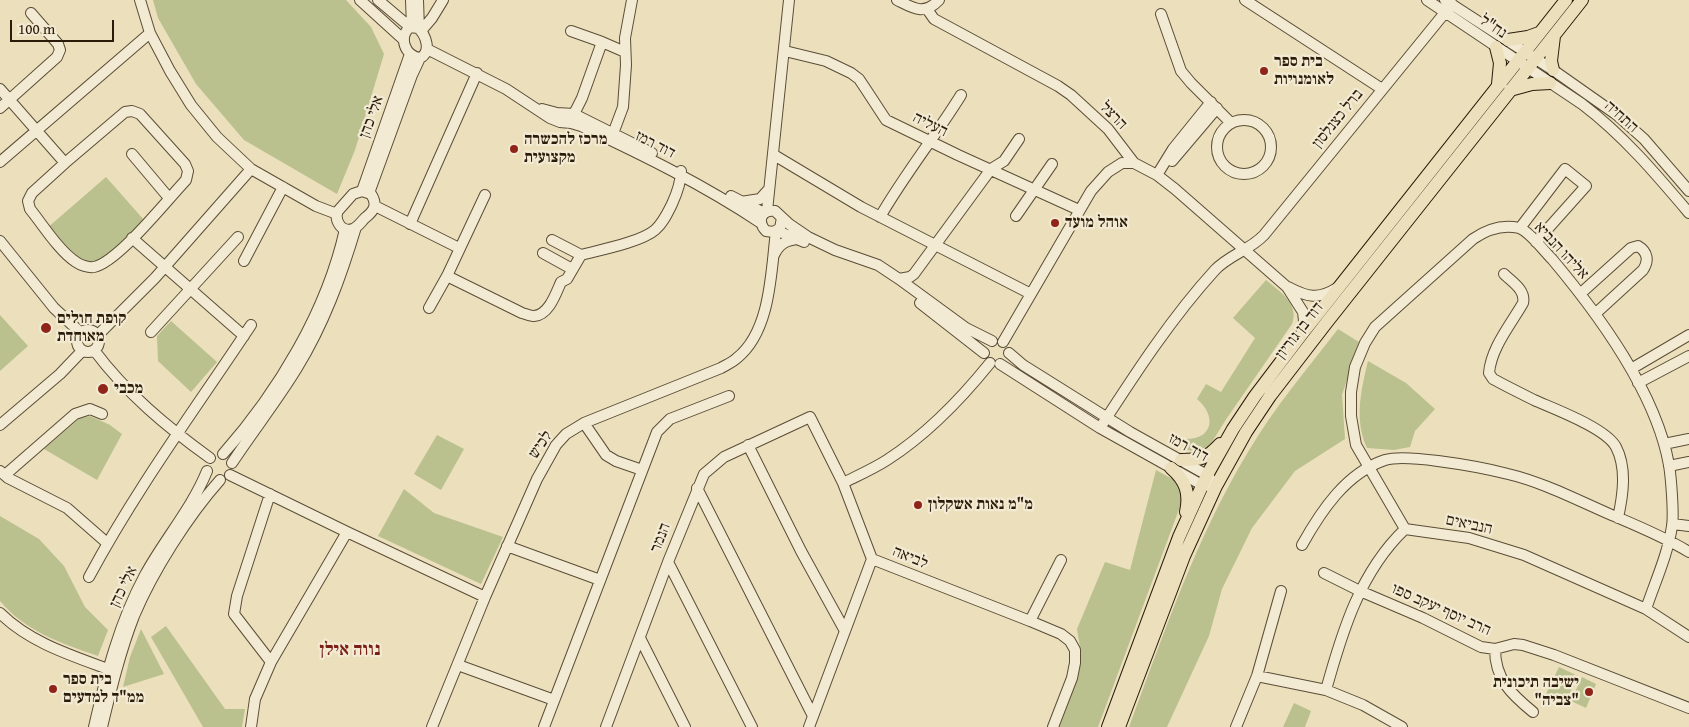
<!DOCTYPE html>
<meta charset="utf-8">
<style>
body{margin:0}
#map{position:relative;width:1689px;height:727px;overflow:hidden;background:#ebdfbc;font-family:"Gentium Book Plus",serif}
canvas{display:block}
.scale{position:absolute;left:10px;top:20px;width:104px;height:22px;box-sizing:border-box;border:2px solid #2b1c0a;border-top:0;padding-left:6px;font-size:15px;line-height:18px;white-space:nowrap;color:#2b1c0a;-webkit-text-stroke:4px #f2ead3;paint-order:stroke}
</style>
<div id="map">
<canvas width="1689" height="727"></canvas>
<div class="scale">100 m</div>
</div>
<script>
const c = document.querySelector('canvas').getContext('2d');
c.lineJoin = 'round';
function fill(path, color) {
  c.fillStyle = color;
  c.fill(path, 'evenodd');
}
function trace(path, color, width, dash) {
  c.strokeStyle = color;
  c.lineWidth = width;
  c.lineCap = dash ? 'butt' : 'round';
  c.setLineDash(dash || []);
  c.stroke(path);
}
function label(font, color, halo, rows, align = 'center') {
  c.font = font + ' "Gentium Book Plus","Frank Ruhl Libre",serif';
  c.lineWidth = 4.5;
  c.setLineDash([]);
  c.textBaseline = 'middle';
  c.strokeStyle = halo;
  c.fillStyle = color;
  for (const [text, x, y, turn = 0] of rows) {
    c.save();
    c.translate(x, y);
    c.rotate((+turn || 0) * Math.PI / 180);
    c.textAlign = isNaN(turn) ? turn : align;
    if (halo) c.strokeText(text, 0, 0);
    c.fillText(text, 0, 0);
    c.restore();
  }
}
const green = new Path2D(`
 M 153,0 L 346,0 L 371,27 L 384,54 L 355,150 L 337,194 L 244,140 L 196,84 L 158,18 Z
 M 106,177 L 144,220 C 128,236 101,273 75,261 C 66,256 53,237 46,229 Z
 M 1266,280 C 1279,291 1300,304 1292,324 L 1227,418 L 1210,445 L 1204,451 L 1200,452 L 1182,449 L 1186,439 C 1213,439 1217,416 1197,399 L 1206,384 L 1221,392 L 1255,338 L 1233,318 Z
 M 0,315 L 28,346 L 0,371 Z
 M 171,321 L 217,362 L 191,392 L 158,361 L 157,336 Z
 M 1338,329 L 1359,342 L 1342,395 L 1345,439 L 1295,471 L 1252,528 L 1222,589 L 1209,636 L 1167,727 L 1129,727 C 1164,633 1196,538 1248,452 C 1274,408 1307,369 1338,329 Z
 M 1368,361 L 1406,383 L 1435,409 L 1415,431 L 1410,447 L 1394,450 L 1367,448 C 1354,420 1361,390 1368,361 Z
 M 90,416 L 110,425 L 122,434 L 97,480 L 44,449 L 80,418 Z
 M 437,435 L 464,449 L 441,490 L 414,474 Z
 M 1156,470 L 1174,480 L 1184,496 L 1098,727 L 1059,727 L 1075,685 L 1081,663 L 1081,654 L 1077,629 L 1105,562 L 1130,570 Z
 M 404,489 L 434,513 L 503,537 L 481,584 L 378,536 Z
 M 0,516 L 39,539 L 64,566 L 85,607 L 108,630 L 98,656 C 61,643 26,632 0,601 Z
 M 166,626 L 225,709 L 245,709 L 242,727 L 203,727 L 151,637 Z
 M 141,629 L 164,674 L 123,687 L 130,657 Z
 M 1559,667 L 1578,676 L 1564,705 L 1545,696 Z
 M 1582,677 L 1596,684 L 1586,708 L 1571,701 Z
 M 1294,703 L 1311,711 L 1305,727 L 1283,727 Z`);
const minor = new Path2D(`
 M 140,0 L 150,33 L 170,71 L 191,105 L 217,137 L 251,169 L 316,206 L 337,214
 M 360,0 L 404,40
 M 378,0 L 410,27
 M 411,0 L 412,26
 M 418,0 L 419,29
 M 897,0 C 913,8 924,16 939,0
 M 1245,0 L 1382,89
 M 1427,0 L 1582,104 C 1623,135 1656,174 1689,213
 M 1445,0 L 1553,70 L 1617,115 L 1644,139 L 1689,191
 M 927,9 L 934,19 L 1058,86 L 1071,95 L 1108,129 L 1134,163 L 1157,175 L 1175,189 L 1287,287 L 1303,312 L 1304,321 L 1302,334
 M 1161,14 L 1181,71 L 1191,83 L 1231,123
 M 421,31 L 432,18 L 443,0
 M 571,31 L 602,42
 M 427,49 L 506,89 L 550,118 L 560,122 L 571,123 L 581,126 C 643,155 704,185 761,223
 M 785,51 L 826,61 L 851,73 L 859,79 L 865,88 L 886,120 L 958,155 L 1079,210
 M 0,89 L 65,163
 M 0,108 L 57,57 L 60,50 L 58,44 L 31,13
 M 542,109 L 557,113 L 574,114 L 652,153
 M 132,111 L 140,114 L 185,164 L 188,171 L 186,180 C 167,200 118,262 94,267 C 89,268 80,265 76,262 C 59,251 43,225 30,209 L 28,201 L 32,193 L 65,163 L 125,112 Z
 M 574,114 L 582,98 L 602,42 L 625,52
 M1217 147a27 27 0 1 1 54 0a27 27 0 1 1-54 0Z
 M 611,139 L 623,107 L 626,65 L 625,38 L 632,0
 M 132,154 L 169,198
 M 774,155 L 861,207 L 1031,294
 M 1172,161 L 1217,108
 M 0,162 L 150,33
 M 1157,175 L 1173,149 L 1211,102
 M 362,191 L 410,54
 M 362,191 L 371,194 C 378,205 374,211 365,218 C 361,222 358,227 353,229 C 342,233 335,222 337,212 L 353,194 Z
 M 369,193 L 412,75 L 420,58 C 432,52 426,35 418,28 L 410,27 C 398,37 405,56 420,58
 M 731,196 L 764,213
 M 741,202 L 760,199 L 769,189
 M 375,206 L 459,248
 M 767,211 L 789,0
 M 1016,216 L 1052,164
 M 880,217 C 904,175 935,137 961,95
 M 782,218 L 780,228 L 774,232 L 766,231 C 756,221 762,209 775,211 L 789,224 L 808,237 L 835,250 L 878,265 L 899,279 L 966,328 L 992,341
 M 410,224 L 477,73
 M 1520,228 L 1565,169 L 1586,186 L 1536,242
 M 778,231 L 804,242
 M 132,238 L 244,336
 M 552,240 L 581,255
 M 0,241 L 54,308 L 80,332
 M 543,253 L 572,269
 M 774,255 C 779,244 786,240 798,239
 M 244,261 L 283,187
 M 1504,274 C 1512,282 1526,290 1523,303 C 1511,324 1491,348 1489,373 L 1493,379 C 1506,386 1520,393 1534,400 C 1554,409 1606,428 1616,447 C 1627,468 1623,495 1618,518
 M 447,276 L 522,313 C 526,314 531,316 534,316 C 549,315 556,293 561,282 L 567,279 L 581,255 C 600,250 641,242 655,230 C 663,223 667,214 672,204 C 677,193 681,183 681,171
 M 899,279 L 910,277 L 914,274 L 991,169 L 1004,161 L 1019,139
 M 1288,287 C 1307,297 1318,300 1337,288
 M 1580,294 L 1631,248 L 1638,246 C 1648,252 1649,261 1643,270 L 1595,314
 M 920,303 L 984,353
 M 429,308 L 447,276 L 485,195
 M77 341a11 11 0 1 1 22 0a11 11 0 1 1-22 0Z
 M 151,332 L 238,237
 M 98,335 L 155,278 L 251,169
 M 1003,342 L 1091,191 L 1108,172 L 1122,163 L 1134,163
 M 94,350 C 126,393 167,427 210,458
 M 1009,353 L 1023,365 L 1130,432 L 1207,475 L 1212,481
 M 1000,364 L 1100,428 L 1202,485 L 1210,486
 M 1631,369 L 1689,335
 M 1638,383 L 1689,356
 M 584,423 L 606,455 L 616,461 L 642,470
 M 0,425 L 60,374 L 82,351
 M 1100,428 C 1135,374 1172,317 1215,270 C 1229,255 1250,250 1264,235 L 1452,4
 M 1664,444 L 1689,439
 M 748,445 L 801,551 L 845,631
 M 223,454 C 278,392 327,311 345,229
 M 232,463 C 253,431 277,401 297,368 C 324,324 341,277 356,227
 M 1669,466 L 1689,462
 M 0,471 L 8,478 L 67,508 L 107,543
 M 5,475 L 75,414 L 90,409 L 102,414
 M 230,475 L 347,532 L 485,597
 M 843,483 C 857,476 873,469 887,460 C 926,435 961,399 990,363
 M 697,488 L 813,716
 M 270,494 L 237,596 L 234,614 L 271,662
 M 1673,524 L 1689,526
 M 1405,529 L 1356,445 L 1351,416 L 1351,392 L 1355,367 L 1365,343 L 1375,327 L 1473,239 C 1486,230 1502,224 1519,228 C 1529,231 1544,251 1552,259 C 1599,315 1656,392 1669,465 C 1671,477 1674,514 1672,526 C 1668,554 1655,582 1646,609
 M 1302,545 C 1321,511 1346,473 1385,460 C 1398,456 1423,459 1438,461 C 1461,464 1485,468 1508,474 C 1542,482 1575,499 1607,513 C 1635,525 1663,536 1689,552
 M 507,546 L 600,580
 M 668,562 L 752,727
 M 1324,573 L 1360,591 L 1423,618 L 1481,647 L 1495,649 L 1514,644 L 1523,645 L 1554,655 L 1689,708
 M 89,577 C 136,489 196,408 251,325
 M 0,613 C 29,642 70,655 108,669
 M 1030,621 L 1061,560
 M 640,638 L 685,727
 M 1495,649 C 1495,679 1511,694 1533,712
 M 458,665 L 554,700
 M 1257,676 L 1326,690 L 1363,705 L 1402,727
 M 1326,690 C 1342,632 1360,572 1405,529 L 1469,538 L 1524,555 L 1646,609 L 1689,637
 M 94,727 C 106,675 119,623 145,575 C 164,540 192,508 207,471
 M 102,727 C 111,690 120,652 134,616 C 153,571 188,516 220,480
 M 251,727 L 255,699 L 271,662 L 347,532
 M 432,727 L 485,597 L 537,479 L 556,445 L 566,434 L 584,423 L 721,368 C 726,365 733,362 737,358 C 771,331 771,271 776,231
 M 544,727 L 657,432 L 670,419 L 729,396
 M 606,727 L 668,562 L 704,474 L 724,457 L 810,417 L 843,483 L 872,559 L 1030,621 L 1061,634 L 1070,641 L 1075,650 L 1075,663 L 1072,678 L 1053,727
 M 809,727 L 872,559
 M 1236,727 L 1257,676 L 1281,591`);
const major = new Path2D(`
 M 1508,40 L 1528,37 L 1539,33
 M 1496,47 L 1500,63 L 1498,84
 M 1553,70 L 1551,61 L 1554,36
 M 1510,90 L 1532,84 L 1550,83
 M 1181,460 C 1201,460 1206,459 1220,444
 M 1171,468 C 1186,481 1190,493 1186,512
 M 1108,727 L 1179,537 L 1207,475 L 1233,429 L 1255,396 L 1302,334 L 1566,0
 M 1119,727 L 1184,556 L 1216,486 L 1246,432 L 1270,396 L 1327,322 L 1582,0`);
const markers = [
 [1264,71,5,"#8f2418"],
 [514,149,5,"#8f2418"],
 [1055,223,5,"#8f2418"],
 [46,328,6,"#8f2418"],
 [103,389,6,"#8f2418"],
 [918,505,5,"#8f2418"],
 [53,689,5,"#8f2418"],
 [1589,692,5,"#8f2418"]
];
const streetNames = [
 ["נח\"ל",1493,27,34],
 ["הרצל",1113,116,46],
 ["אלי כהן",372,117,-70],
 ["התחיה",1621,117,42],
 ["ברל כצנלסון",1338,119,-51],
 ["העליה",930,125,26],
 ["דוד רמז",655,145,27],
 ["אליהו הנביא",1561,251,47],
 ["דוד בן גוריון",1300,331,-52],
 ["לכיש",541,445,-56],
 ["דוד רמז",1188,448,29],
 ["הנביאים",1469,525,12],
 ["הנמר",661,538,-69],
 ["לביאה",910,558,22],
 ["אלי כהן",124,587,-64],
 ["הרב יוסף יעקב ספו",1441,610,24]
];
const poiNames = [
 ["בית ספר",1274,62],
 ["לאומנויות",1274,80],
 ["מרכז להכשרה",524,140],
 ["מקצועית",524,158],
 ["אוהל מועד",1065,223],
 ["קופת חולים",57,319],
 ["מאוחדת",57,337],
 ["מכבי",114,389],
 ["מ\"מ נאות אשקלון",928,505],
 ["בית ספר",63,680],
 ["ממ\"ד למדעים",63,698],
 ["ישיבה תיכונית",1579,683,"right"],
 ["\"צביה\"",1579,701,"right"]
];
const neighbourhoodNames = [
 ["נווה אילן",350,650]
];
fill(green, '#bac18f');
trace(minor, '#5b4d36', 12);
trace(major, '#2b1c0a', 14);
trace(minor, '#f2ead3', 10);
trace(major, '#ebdfbc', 12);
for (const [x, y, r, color] of markers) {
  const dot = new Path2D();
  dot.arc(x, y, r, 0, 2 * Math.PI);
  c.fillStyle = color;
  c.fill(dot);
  trace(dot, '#f2ead3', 2);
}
label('16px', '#2b1c0a', '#f2ead3', streetNames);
label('bold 16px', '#2b1c0a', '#f2ead3', poiNames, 'left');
label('bold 18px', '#7a1f14', '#f2ead3', neighbourhoodNames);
</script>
